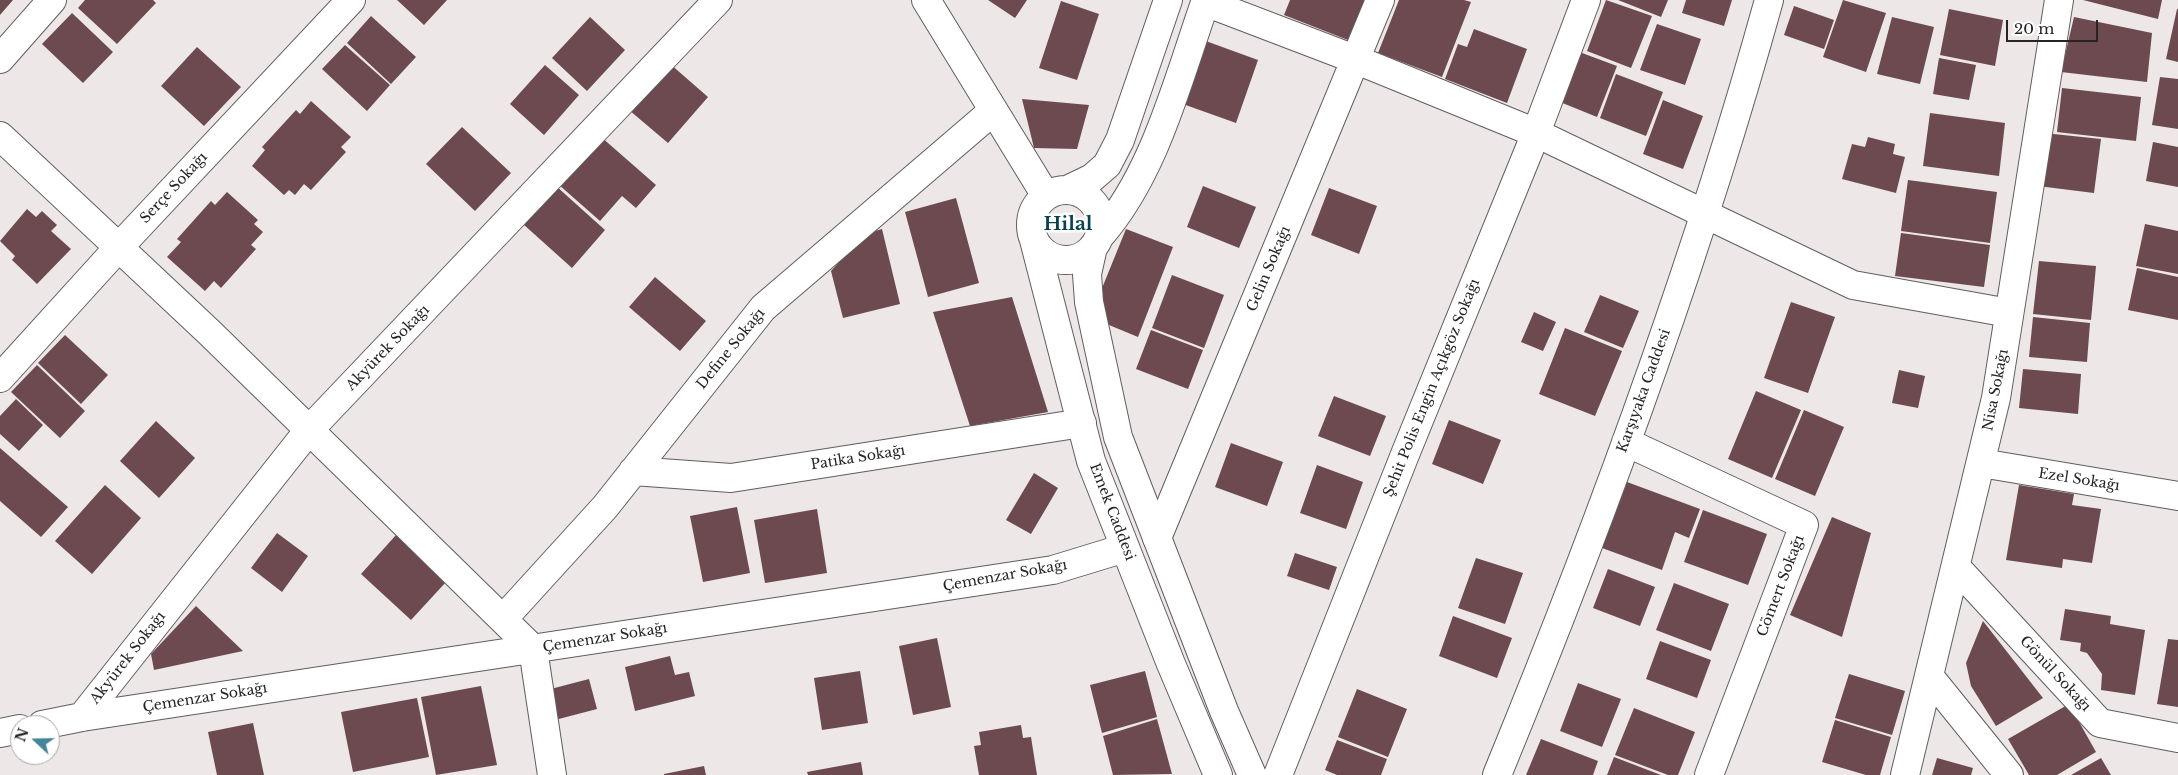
<!DOCTYPE html>
<html>
<head>
<meta charset="utf-8">
<style>
  body { margin:0 }
  #map { position:relative; width:2178px; height:775px; overflow:hidden; background:#ede7e8; font-family:"Libre Baskerville",serif }
  canvas { display:block }
  .north { position:absolute; left:10px; top:715px; width:50px; height:50px; box-sizing:border-box; background:#fff; border:1px solid #a8a7a8; border-radius:50%; rotate:291deg; font-size:14px; font-weight:700; line-height:20px; text-align:center; color:#262425 }
  .north::after { content:''; display:block; margin:auto; width:18px; height:22px; background:#458598; clip-path:polygon(50% 0,100% 100%,50% 72%,0 100%) }
  .scale { position:absolute; left:2006px; top:20px; width:92px; height:22px; box-sizing:border-box; border:2px solid #262425; border-top:0; padding-left:6px; font-size:15px; line-height:18px; white-space:nowrap; color:#262425; -webkit-text-stroke:4px #fff; paint-order:stroke }
</style>
</head>
<body>
<div id="map">
<canvas width="2178" height="775"></canvas>
<div class="north">N</div>
<div class="scale">20 m</div>
</div>
<script>
const g = document.querySelector('canvas').getContext('2d');
g.lineJoin = 'round';
function fill(path, color) { g.fillStyle = color; g.fill(path, 'evenodd'); }
function strokePath(path, color, width, dash) { g.strokeStyle = color; g.lineWidth = width; g.lineCap = dash ? 'butt' : 'round'; g.setLineDash(dash || []); g.stroke(path); }
function write(font, color, halo, rows, align = 'center') {
  g.font = font + ' "Libre Baskerville",serif'; g.lineWidth = 5; g.setLineDash([]); g.textBaseline = 'middle'; g.strokeStyle = halo; g.fillStyle = color; for (const [text, x, y, turn = 0] of rows) {
    g.save(); g.translate(x, y); g.rotate((+turn || 0) * Math.PI / 180); g.textAlign = isNaN(turn) ? turn : align; if (halo) g.strokeText(text, 0, 0); g.fillText(text, 0, 0); g.restore();
  }
}
const building = new Path2D(`
  M0,0H13L0,15Z
  M85,0H153L156,3L117,44L78,8Z
  M397,0H447L424,25Z
  M988,0H1027L1015,18Z
  M1290,0H1369L1353,42L1284,15Z
  M1399,0H1464L1471,2L1442,77L1378,53Z
  M1606,0L1652,16L1631,68L1587,51Z
  M1618,0H1668L1661,17Z
  M1686,0H1732L1724,26L1682,13Z
  M1843,0L1886,13L1866,72L1823,57Z
  M2083,0H2162L2158,19Z
  M1061,1L1099,14L1077,80L1039,68Z
  M1794,6L1834,20L1824,49L1784,35Z
  M1949,9L2003,20L1995,66L1940,55Z
  M2177,9H2178V62L2166,59Z
  M72,13L113,52L83,83L42,44Z
  M371,16L416,57L391,84L347,43Z
  M590,17L625,50L587,91L552,58Z
  M1892,17L1934,27L1920,84L1877,74Z
  M2074,17L2152,33L2147,82L2061,72Z
  M1657,24L1701,39L1685,85L1640,70Z
  M1474,29L1527,49L1507,103L1445,79L1458,44L1467,47Z
  M1203,40L1258,60L1236,123L1180,103Z
  M345,45L390,85L367,111L322,69Z
  M197,47L241,87L204,126L161,86Z
  M1574,50L1617,66L1597,117L1555,100Z
  M1939,58L1976,65L1969,100L1933,94Z
  M669,63L708,97L668,143L629,110Z
  M545,65L579,95L544,135L510,104Z
  M1616,74L1663,92L1646,136L1600,118Z
  M2160,77L2178,79V129L2152,125Z
  M2062,88L2141,97L2136,141L2057,132Z
  M1022,99L1089,105L1077,149L1034,148Z
  M1663,100L1703,116L1683,169L1643,154Z
  M311,101L351,137L341,147L346,152L311,190L304,184L295,195L289,190L284,195L252,166L265,150L262,147L296,110L300,114Z
  M1930,113L2005,123L1999,176L1923,166Z
  M462,127L511,173L475,211L426,164Z
  M2044,133L2101,139L2094,193L2038,186Z
  M600,136L656,185L636,208L622,196L600,221L558,184Z
  M1868,137L1895,144L1893,154L1905,157L1896,193L1842,179L1852,144L1865,147Z
  M2153,142L2178,147V187L2146,181Z
  M1908,180L1997,192L1990,243L1901,231Z
  M556,186L605,230L572,268L523,224Z
  M1203,186L1256,207L1239,248L1187,227Z
  M1329,188L1377,206L1359,254L1311,235Z
  M227,192L258,220L254,224L263,232L251,245L256,249L221,288L214,281L205,291L167,257L181,242L177,239L211,201L215,205Z
  M956,198L979,283L928,297L905,212Z
  M27,209L36,217L42,211L57,225L51,231L71,249L37,284L12,260L15,256L0,241Z
  M2145,224L2178,231V274L2136,266Z
  M882,229L900,304L843,318L831,271L865,234Z
  M1126,229L1173,247L1138,337L1109,325L1096,303Z
  M1901,233L1990,245L1984,287L1895,276Z
  M2039,261L2096,266L2091,320L2033,314Z
  M2137,268L2178,277V320L2128,310Z
  M1172,275L1224,295L1204,348L1152,328Z
  M655,277L706,321L680,351L629,307Z
  M1600,295L1639,311L1623,348L1584,332Z
  M1012,297L1048,412L970,426L933,312Z
  M1791,302L1835,317L1808,393L1764,378Z
  M1534,312L1556,322L1543,351L1521,342Z
  M2033,317L2090,323L2087,362L2029,357Z
  M1565,328L1622,351L1595,416L1539,394Z
  M1151,330L1203,350L1188,389L1136,369Z
  M65,335L108,375L81,404L38,363Z
  M37,365L85,411L60,438L11,392Z
  M2023,369L2081,374L2078,414L2019,408Z
  M1899,370L1925,376L1918,408L1892,403Z
  M1756,391L1801,410L1772,478L1728,459Z
  M1334,396L1386,416L1370,456L1318,436Z
  M16,399L43,425L19,451L0,434V416Z
  M1804,410L1844,427L1815,496L1775,479Z
  M1449,420L1501,440L1483,484L1432,464Z
  M156,421L195,458L159,498L120,461Z
  M1231,443L1283,462L1267,506L1215,487Z
  M0,448L68,507L41,537L0,501Z
  M1317,465L1363,482L1346,529L1300,513Z
  M1034,473L1058,488L1031,534L1006,520Z
  M1627,482L1700,509L1689,538L1675,532L1662,570L1602,548Z
  M105,485L141,518L92,574L55,541Z
  M2019,485L2074,494L2072,505L2101,509L2092,563L2063,559L2062,568L2006,560Z
  M737,507L750,573L703,582L690,516Z
  M817,509L827,573L765,583L754,520Z
  M1703,510L1767,534L1748,585L1684,562Z
  M1832,517L1871,533L1842,637L1790,615Z
  M277,533L308,556L282,592L251,568Z
  M396,535L446,582L411,620L361,574Z
  M1295,553L1337,567L1329,590L1287,576Z
  M1476,558L1523,573L1505,624L1458,608Z
  M1608,569L1655,587L1640,626L1593,608Z
  M1674,583L1729,604L1711,651L1656,630Z
  M196,606L243,651L154,670L151,654Z
  M2065,609L2111,616L2110,624L2145,630L2135,695L2101,690L2102,674L2087,653L2080,651L2081,643L2060,640Z
  M1453,616L1512,638L1497,678L1439,656Z
  M1983,621L2043,698L1996,726L1971,686L1966,663Z
  M937,638L951,707L913,715L899,646Z
  M2168,639L2178,640V707L2157,704Z
  M1660,641L1711,660L1697,698L1646,679Z
  M670,656L675,675L689,672L695,696L635,711L625,667Z
  M860,671L868,723L822,730L814,678Z
  M1145,671L1157,717L1102,733L1090,685Z
  M1849,674L1905,691L1892,735L1835,718Z
  M589,679L597,709L551,721L543,691Z
  M1578,683L1621,699L1602,747L1560,731Z
  M481,686L497,765L436,775L421,697Z
  M1357,689L1407,709L1388,757L1338,737Z
  M417,698L429,757L353,772L341,712Z
  M2069,704L2096,752L2057,775H2029L2008,739Z
  M1634,708L1695,732L1678,775H1668L1615,755Z
  M1157,719L1172,774L1113,775L1103,736Z
  M1835,720L1891,737L1880,775H1866L1822,762Z
  M253,723L264,775H217L208,732Z
  M1021,725L1023,738L1031,737L1037,775H979L974,746L981,745L979,732Z
  M1541,739L1598,761L1593,775H1526Z
  M1337,740L1387,759L1381,775H1337L1325,770Z
  M1614,757L1661,775H1607Z
  M1937,758L1973,768L1971,775H1932Z
  M2101,758L2111,775H2071Z
  M861,762L863,775H808L807,772Z
  M704,766L706,775H664V774Z`);
const street = new Path2D(`
  M1205,2L1357,60L1536,133L1853,285L2009,313
  M0,59L52,0
  M0,136L210,333L533,649L552,775
  M0,378L119,247L351,0
  M1626,442L1804,525L1709,775
  M1981,463L2178,496
  M633,471L731,478L1082,423
  M1157,538L1380,0
  M1956,567L2100,723L2178,738
  M503,619L605,507L763,308L993,111
  M1929,676L2009,775
  M82,717L309,430L718,0
  M42,725L82,717L1053,570L1125,548
  M0,733L20,729
  M1278,775L1406,452L1536,133L1586,0
  M1497,775C1601,522 1696,264 1769,0
  M1905,775L1996,398L2059,0`);
const secondary = new Path2D(`
  M926,0L1046,196
  M1067,190L1092,178L1107,165L1120,140L1168,0
  M1031 225a35 35 0 1 1 70 0a35 35 0 1 1-70 0Z
  M1099,237C1155,174 1178,79 1206,0
  M1034,240L1091,461L1171,664L1218,775
  M1093,247L1087,274L1089,302L1118,437L1224,711L1252,775`);
const streetNames = [
  ["Serçe Sokağı",174,188,-47],
  ["Gelin Sokağı",1269,269,-67],
  ["Akyürek Sokağı",388,348,-46],
  ["Define Sokağı",731,349,-51],
  ["Şehit Polis Engin Açıkgöz Sokağı",1432,388,-68],
  ["Nisa Sokağı",1996,390,-79],
  ["Karşıyaka Caddesi",1644,391,-70],
  ["Patika Sokağı",858,458,-9],
  ["Ezel Sokağı",2079,480,9],
  ["Emek Caddesi",1112,512,69],
  ["Çemenzar Sokağı",1005,576,-10],
  ["Cömert Sokağı",1781,586,-69],
  ["Çemenzar Sokağı",605,638,-9],
  ["Akyürek Sokağı",128,658,-52],
  ["Gönül Sokağı",2055,674,47],
  ["Çemenzar Sokağı",205,698,-9]
];
const districtNames = [
  ["Hilal",1068,225]
];
fill(building, '#6c4a4f');
strokePath(street, '#625d5e', 30);
strokePath(secondary, '#625d5e', 30);
strokePath(street, '#fff', 28);
strokePath(secondary, '#fff', 28);
write('14px', '#262425', '#fff', streetNames);
write('bold 19px', '#084251', '#fff', districtNames);
</script>
</body>
</html>
